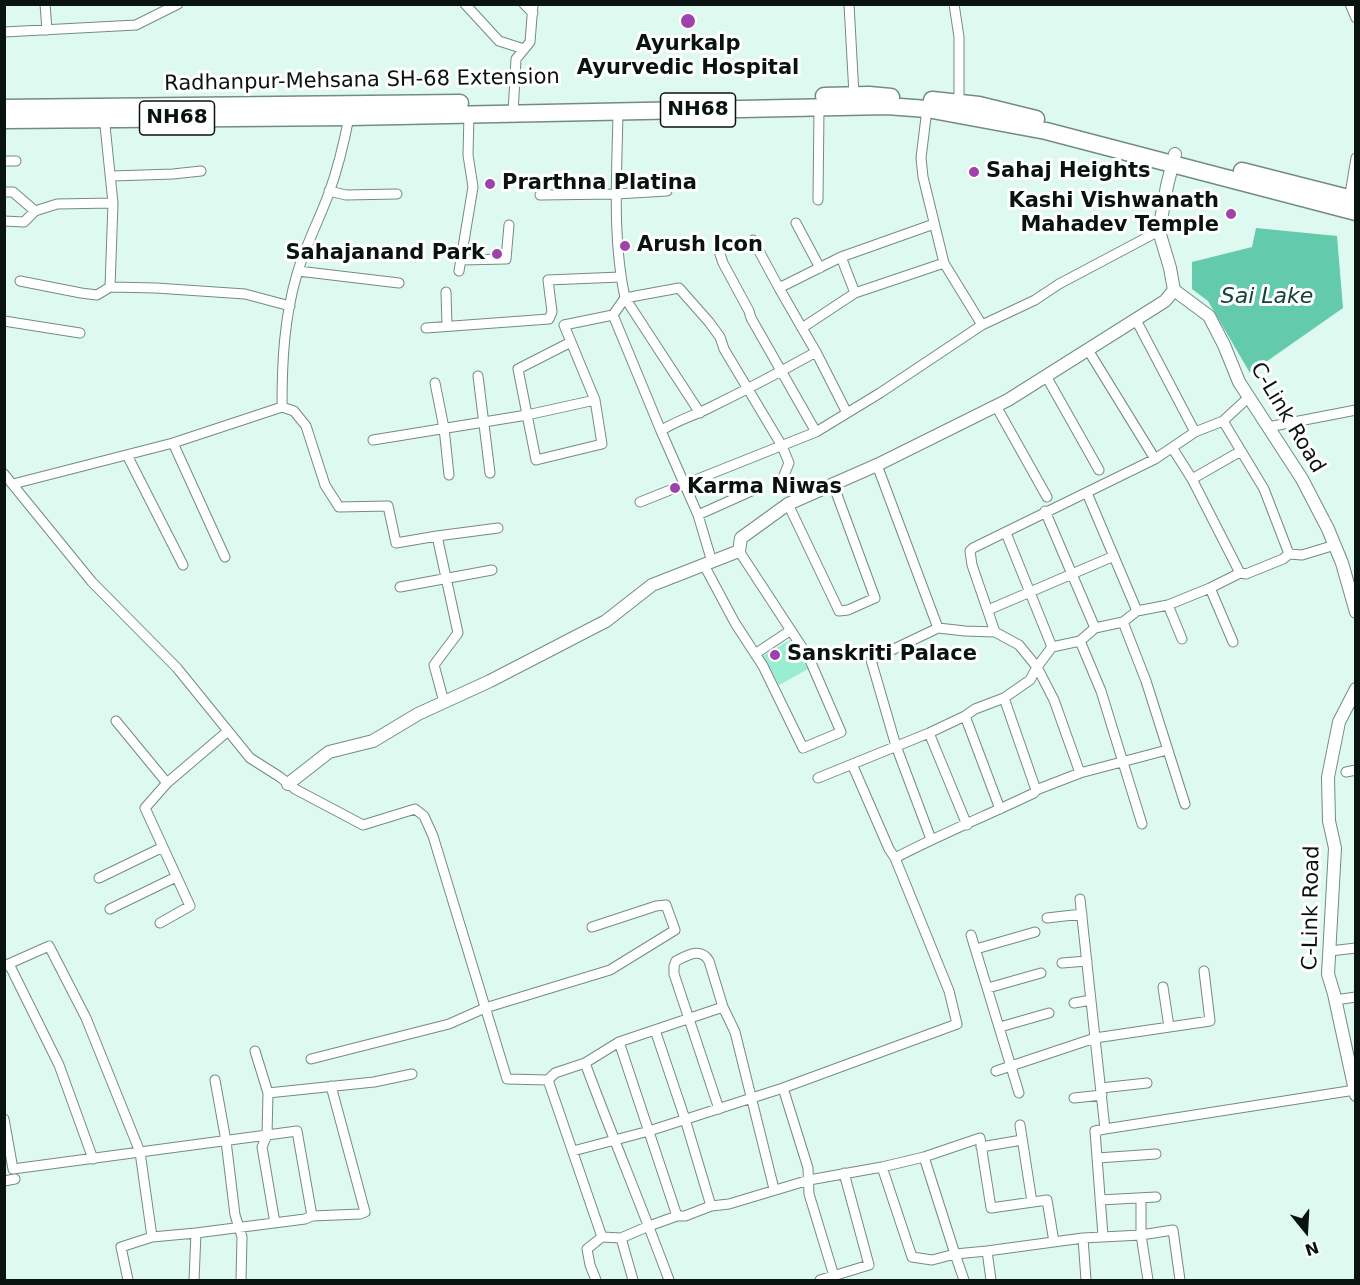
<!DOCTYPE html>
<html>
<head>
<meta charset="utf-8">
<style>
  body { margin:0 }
  #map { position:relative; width:1360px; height:1285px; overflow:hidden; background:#def9ef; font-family:"DejaVu Sans",sans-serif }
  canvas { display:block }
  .frame { position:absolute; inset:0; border:6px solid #091310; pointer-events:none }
  .north { position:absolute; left:1276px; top:1201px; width:60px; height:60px; -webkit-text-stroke:4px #fff; paint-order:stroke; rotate:162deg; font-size:16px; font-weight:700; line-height:24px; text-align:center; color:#091310 }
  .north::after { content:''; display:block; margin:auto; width:21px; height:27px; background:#091310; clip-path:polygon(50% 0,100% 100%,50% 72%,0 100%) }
</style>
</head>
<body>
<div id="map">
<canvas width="1360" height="1285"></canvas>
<div class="frame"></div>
<div class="north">N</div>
</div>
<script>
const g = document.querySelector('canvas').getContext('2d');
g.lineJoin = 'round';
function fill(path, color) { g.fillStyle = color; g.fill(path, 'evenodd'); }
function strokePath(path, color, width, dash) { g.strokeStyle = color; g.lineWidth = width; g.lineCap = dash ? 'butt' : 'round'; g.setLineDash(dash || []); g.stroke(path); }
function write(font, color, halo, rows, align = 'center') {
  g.font = font + ' "DejaVu Sans",sans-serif'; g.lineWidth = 6; g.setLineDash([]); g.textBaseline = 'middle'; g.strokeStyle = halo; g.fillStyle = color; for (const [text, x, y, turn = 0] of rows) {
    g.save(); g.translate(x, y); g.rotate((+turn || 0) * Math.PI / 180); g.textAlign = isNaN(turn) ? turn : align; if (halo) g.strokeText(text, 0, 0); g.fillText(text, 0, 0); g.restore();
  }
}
const green = new Path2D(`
  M790,640L808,669L779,685L763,656Z`);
const water = new Path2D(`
  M1256,228L1337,236L1343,308L1250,373L1208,301L1192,289V262L1252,247Z`);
const street = new Path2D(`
  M45,4L47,30
  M465,4L499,41L524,49
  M524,4L533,13
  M849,4L854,95
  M954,4L959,37V103
  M1350,4L1356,18
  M4,32L136,25L178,4
  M618,112C617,174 612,238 625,298L679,288L709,322L720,337L724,349L782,446L789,463L782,480
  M513,113L516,59L530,42L533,4
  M104,116L113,203L110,287
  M349,117C344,143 338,168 329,193C319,220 305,247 297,274C284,318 282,362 282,407L294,411L306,426L325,485L339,507L388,506L396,543L437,536L458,633L434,665L444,702
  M4,161H16
  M112,176L173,174L201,171
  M329,191L346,195L397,194
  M4,192H13L35,211
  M540,195L616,194L667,191
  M818,200L819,108
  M1349,200L1356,158
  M4,221L24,222L35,211L57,204L113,203
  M796,223L820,268
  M753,240L779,288
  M718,248L723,263L749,311L751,318L816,432
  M841,257L855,293L944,263L923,177L921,158L927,109
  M461,260L506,259L509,225
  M944,263L982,325
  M298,271L399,283
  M459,271L473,187L468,155L469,114
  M20,281L81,293L97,295L110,287L156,288L245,294L290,306
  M446,292L447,326
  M855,293L802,328L779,288L841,257L934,224
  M1136,320L1195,432
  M4,321L80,333
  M426,328L549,319L552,312L548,280L620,277
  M802,328L816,352
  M571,342L518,369L536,460L602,444L595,400L564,325L613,315
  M1088,350L1155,459
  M478,376L490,473
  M1046,376L1099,470
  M435,383L444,428L449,475
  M996,406L1047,497
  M1223,421L1264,489L1289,554
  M1268,427L1356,410
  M661,431L613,315L625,298L700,413
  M373,440L527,415L595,400
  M173,443L225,557
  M1173,449L1192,479L1240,573
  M127,455L183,565
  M877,465L938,628
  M4,474L92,582L177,668L250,758L280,777L295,789L363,825L415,809L424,816L433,836L507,1079L548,1080L555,1073L585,1063L619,1042L723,1007
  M1192,479L1241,451
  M13,484L173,443L282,407
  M1087,493L1137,611
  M640,502L816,432L880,393L982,325L1035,300L1059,284L1159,231
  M788,504L839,611L848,610L875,598L833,484
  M1045,511L1095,628
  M698,515L756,489
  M1006,533L1052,647
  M437,536L498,528
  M712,562L698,515L661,431C671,423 695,415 707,409C744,391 780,372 816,352L847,413
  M704,565L735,623L763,666L803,748L841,732L809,658L739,551
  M400,587L492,570
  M1210,588L1233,642
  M1168,605L1182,639
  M988,610L1114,556
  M1123,622L1146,681L1185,804
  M995,632L972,565L970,551L973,548L1155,459L1195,432L1223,421L1249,397
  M1080,641L1101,691L1142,824
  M755,654L791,630
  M1004,698L1036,790
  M965,716L1000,809
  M116,721L167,783
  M929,733L967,825
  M1346,772L1356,770
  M818,778L929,733L965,716L975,709L1004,698L1030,680L1037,667L1052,647L1080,641L1095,628L1123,622L1137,611L1168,605L1210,588L1240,573L1246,574L1283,559L1289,554L1302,555L1335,545
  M931,839L896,746L871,660L938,628L965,631L995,632L1019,645L1037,667L1054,700L1080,773
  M895,858C941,834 988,815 1034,793L1036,790L1080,773L1167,750
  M99,878L163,847
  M1080,899L1095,1038L1210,1021L1204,971
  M110,909L176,877
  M1047,918L1082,914
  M160,923L190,906L145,808L167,783L228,731
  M971,935L1019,1093
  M976,949L1035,932
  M1330,951L1356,948
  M1062,963L1087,961
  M9,964L59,1065L93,1159
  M4,966L49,946L86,1018L140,1152L152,1237
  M1163,987L1169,1027
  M988,988L1041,973
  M1335,1000L1356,997
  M1074,1003L1091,1000
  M1000,1027L1049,1013
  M655,1030L685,1119L711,1206
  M619,1042L677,1216
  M255,1051L268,1093L267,1135L262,1147L275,1223
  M311,1059L449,1024L485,1008L610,970L675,930L666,905L656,906L592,927
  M585,1063C612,1136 642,1207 669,1280
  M996,1071L1095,1038L1105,1129L1095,1131L1103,1236
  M215,1080L226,1141L235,1215L242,1237L241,1280
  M548,1080L602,1237
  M783,1088L808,1168L809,1194L834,1276
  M1101,1088L1147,1083
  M268,1093L374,1082L412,1074
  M1074,1098L1102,1095
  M719,1109L674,974V966L676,961C688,955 701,947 709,961L723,1007L735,1032L774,1189
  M4,1119L13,1169L297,1131L312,1216
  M1020,1125L1032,1202
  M1105,1129L1355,1090
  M981,1147L1022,1140
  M573,1151L649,1131L783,1088L957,1024L949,991L895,858L889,849L852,764
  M1097,1158L1156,1154
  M882,1167L912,1257L932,1260L955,1254L924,1157
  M4,1181L15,1179
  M1100,1200L1156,1197
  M621,1238L633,1280
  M987,1251L1083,1238
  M128,1280L121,1247L152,1237L196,1233
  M194,1280L196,1233L305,1219L312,1216L360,1214L365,1212L331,1086
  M596,1280L590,1265L587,1249L602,1237L621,1238L649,1226L677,1216H685L711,1206L729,1204L809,1180L882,1167L924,1157L980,1138L991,1208L1047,1200L1054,1242
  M820,1280L869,1265L844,1173
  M964,1280L955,1254L987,1251L991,1280
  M1086,1280L1083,1238L1141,1235V1198
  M1148,1280L1141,1235L1173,1230L1180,1280`);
const secondary = new Path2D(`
  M1175,154L1167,186L1159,231L1170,268L1174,290L1209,316L1224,345L1239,382L1302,479L1328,529L1342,563L1356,612
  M1356,689L1339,722L1328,777L1329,821L1335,848L1328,974L1334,994L1356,1095
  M288,784L329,752L373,741L418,714L490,681L606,621L652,585L739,551L741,538L788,504L877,465L1008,400L1165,301L1174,290`);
const highway = new Path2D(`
  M824,96L869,95L891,97
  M932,100L979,105L1036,119
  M4,108L460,103
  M4,120L349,117L887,106L927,109L1046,131L1356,212
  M1242,171L1356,200`);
const markers = [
  [688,21,8,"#9e42ad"],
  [974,172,6,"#9e42ad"],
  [490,184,6,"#9e42ad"],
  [1231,214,6,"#9e42ad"],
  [625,246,6,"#9e42ad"],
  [497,254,6,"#9e42ad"],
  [675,488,6,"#9e42ad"],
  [775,655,6,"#9e42ad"]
];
const shields = [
  [698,110,75],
  [177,118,75]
];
const shieldNames = [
  ["NH68",698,110],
  ["NH68",177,118]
];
const poiNames = [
  ["Ayurkalp",688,45,"center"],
  ["Ayurvedic Hospital",688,69,"center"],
  ["Sahaj Heights",986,172],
  ["Prarthna Platina",502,184],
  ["Kashi Vishwanath",1219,202,"right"],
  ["Mahadev Temple",1219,226,"right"],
  ["Arush Icon",637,246],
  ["Sahajanand Park",485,254,"right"],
  ["Karma Niwas",687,488],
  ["Sanskriti Palace",787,655]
];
const streetNames = [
  ["Radhanpur-Mehsana SH-68 Extension",362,81,-1],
  ["C-Link Road",1287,418,59],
  ["C-Link Road",1312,908,-89]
];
const waterNames = [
  ["Sai Lake",1267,297]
];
fill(green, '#98edd2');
fill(water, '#63cbac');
strokePath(street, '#738c83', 11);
strokePath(secondary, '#738c83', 14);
strokePath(highway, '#738c83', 19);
strokePath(street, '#fff', 9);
strokePath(secondary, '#fff', 12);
strokePath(highway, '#fff', 16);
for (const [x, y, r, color] of markers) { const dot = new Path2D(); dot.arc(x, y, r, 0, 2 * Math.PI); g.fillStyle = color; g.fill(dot); strokePath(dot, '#fff', 2); }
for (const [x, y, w] of shields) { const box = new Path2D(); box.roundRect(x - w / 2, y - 17, w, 34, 4.5); g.fillStyle = '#fff'; g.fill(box); strokePath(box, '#091310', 1.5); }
write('bold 20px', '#091310', null, shieldNames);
write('bold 21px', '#091310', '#fff', poiNames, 'left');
write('21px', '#091310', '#fff', streetNames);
write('italic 22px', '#134135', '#fff', waterNames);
</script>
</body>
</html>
